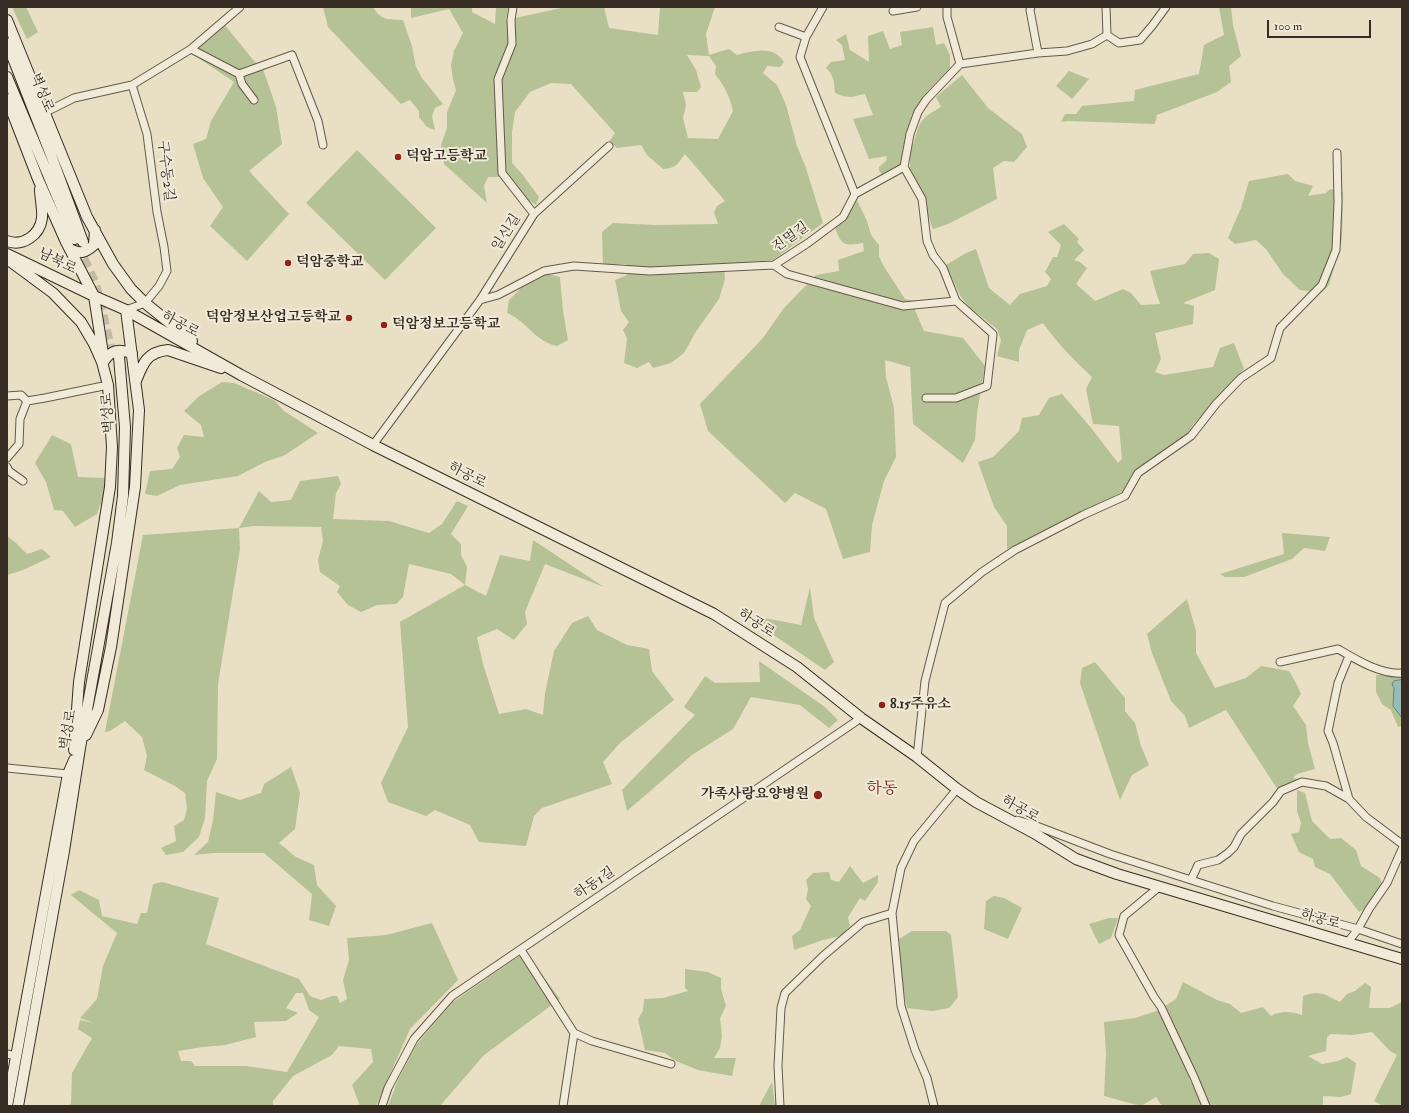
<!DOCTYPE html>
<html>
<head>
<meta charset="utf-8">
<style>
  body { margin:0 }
  #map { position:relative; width:1409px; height:1113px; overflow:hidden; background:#e9dfc4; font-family:"IM FELL Double Pica",serif }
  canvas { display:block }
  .frame { position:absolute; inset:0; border:8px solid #362c23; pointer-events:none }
  .scale { position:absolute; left:1267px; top:20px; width:104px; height:18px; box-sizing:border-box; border:2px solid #362c23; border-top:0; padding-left:5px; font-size:12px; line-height:14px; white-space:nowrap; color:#362c23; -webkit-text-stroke:3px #f1ead9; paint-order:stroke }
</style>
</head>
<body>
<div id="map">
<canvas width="1409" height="1113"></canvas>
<div class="frame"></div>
<div class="scale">100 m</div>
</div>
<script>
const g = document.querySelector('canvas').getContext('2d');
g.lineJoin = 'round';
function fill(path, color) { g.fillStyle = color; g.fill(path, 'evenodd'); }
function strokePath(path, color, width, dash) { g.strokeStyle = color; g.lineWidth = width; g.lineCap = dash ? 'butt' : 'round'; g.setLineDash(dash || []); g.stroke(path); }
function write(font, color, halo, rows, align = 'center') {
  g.font = font + ' "IM FELL Double Pica","Noto Serif KR",serif'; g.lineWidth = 4; g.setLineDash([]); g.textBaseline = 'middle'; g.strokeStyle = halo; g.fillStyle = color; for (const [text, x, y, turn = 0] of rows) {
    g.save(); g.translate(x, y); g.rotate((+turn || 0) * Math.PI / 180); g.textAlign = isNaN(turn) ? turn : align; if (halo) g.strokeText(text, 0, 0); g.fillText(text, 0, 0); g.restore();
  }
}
const green = new Path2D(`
  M12,7H26L38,32L27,39Z
  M323,7H373C381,21 388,19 403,20L412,46L416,67L422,78L443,104L435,108L432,116L435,130L427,127L419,117V111L410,100L401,104L328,27Z
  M411,7H472V12L495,24L496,7H508L506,20L566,7H604L609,28L658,35L660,7H715L706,34L709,55L729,49L737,55C753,51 774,45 784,62L780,67L767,66L763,73L777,85L786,105L797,146L806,168L823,223L773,260L724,264L725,279L719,299L695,333L684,353L671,363L653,368L649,362L637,368L624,363L627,338L623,330L629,322L621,311L615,280L627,275L626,264L603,265L602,232L613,223L655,225L718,224L714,212L717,206L725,201L685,154C677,164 677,168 663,169L647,155L641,145L617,148L609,142L615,133L571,84L551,83L530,92L515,112L512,132V163L522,174L539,197L536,205L528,200L510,177H488L484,186L487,203L444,164L441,145L447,128V112L456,90L453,80L451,65L454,51L463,33L449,9L411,18ZM687,55L709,56L716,66L715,74C724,85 730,97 733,111L718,139L688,138L683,118L686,105L683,92H697L701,87L696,70Z
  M1219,7H1231L1233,25L1241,56L1229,66L1231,82L1217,92L1157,115L1155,124L1068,121L1061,122L1065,114H1076L1082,106L1134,101L1135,90L1199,74L1204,45L1224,35Z
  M224,24L254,61L263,69L276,107L282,144L249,171L289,214L247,261L210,226L223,207L203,178L193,144L206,139L211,121L234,82L191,53Z
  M933,27L936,45L944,43L950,55V68L927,92L915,112L906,144L913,145C920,122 919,119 941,107L936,97L962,75L988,108L1022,134L1027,147L1014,162L1004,161L993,168L997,199L948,224L933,229L928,216L926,207L910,173V161L882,174L879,171V167L886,161L887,156L869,159L853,119L873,115L865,94C851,97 849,99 835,93C834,83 834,75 826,68L831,62L845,60L842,45L836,40L846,34L850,50L869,62L868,36L883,31L890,49L902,45L900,32Z
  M1069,71L1089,79L1072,99L1056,86Z
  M357,150L436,228L385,280L306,203Z
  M1288,174L1295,181L1313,186L1308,196L1326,193L1330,189L1343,192L1342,239L1329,285L1321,293L1300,290L1283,274L1266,249L1256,240L1235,244L1228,238L1241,208L1249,181Z
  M857,200L867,221L871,235L879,245V256L883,265L905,299L914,301V308L924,331L963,338L985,366L977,413L975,440L963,463L913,424L910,367L885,360L886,377L894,408L896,457L884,481L872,525L870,552L843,559L826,509L795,493L785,503L708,431L700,404L763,338L784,308L816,275L839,271L838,260L864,251L863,243C845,246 841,246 835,227L844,222Z
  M1064,224L1079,239L1077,242L1084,250L1074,260L1080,262L1087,268L1076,284L1095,301L1123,289L1131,293L1141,305L1160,304L1156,292L1150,271L1185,264L1193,254L1209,253L1219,259L1215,290L1183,303L1194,306L1193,324L1155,333L1161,359L1155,372L1164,375L1213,367L1220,348L1234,343L1244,369L1193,425L1186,436L1141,466L1122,492L1007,549V526L994,507L978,462L993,457L1019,431L1022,418L1039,415L1049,398L1062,394L1092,429L1118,463L1122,459L1119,426L1093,424L1086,389L1092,377C1074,360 1057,343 1043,323L1027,330L1019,350V362L997,356L1001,340L997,329L969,307L961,297L946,265L966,253L976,249L989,288L1010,305L1020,294L1047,286L1051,279L1045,272L1053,257H1057L1061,245L1048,232Z
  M548,274L560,277L563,311L568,340L557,346C534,341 528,322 507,313L509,300L521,288Z
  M222,382L234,383L274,400L284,411L318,433L285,455L265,462L238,476L180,485L157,496L145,494L150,471L172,469L180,457L177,448L184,435L204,437L201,425L184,411L198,397Z
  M52,435L71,444L78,477L105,478L103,497L97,514L75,527L63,511L54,510L46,482L35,463Z
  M338,476L341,484L336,493L333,519L389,521L429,533L442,524L457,501L468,506L451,534L461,544V555L467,567L465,585L486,596L500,555L530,561L533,540L604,587L545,564L525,612L527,624L514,640L497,629L477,637L483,664L499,714L526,709L543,715L545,693L554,651L572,623L588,616L597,630L627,645L649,649L652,671L674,700L620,743L603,762L612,784L542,808L534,816L526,846L479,842L470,825L435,810L426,816L388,802L381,783L408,727L400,622L465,585L451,574L409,564L403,597L396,604L377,605L361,612L348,605L337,592L340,586L320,572L318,560L323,541L321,527L253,526L239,528L240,549L218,684L217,759L207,781L205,818L199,837L183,852L166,855L161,848L176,841L174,826L184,820L187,809L185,793L175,786L144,770L147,756L142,737L125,721L110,731L105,732L143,535L239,528L259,491L271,502L291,500L300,481Z
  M1282,533L1330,537L1325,551L1304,548L1292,559L1244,577H1225L1220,574L1284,554Z
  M7,536L16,543L27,554L42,549L51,557L23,570L7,575Z
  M810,587L814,618L834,662L825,670L772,634L752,625L759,617L801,625Z
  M1187,599L1196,631V653L1215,688L1246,678L1261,666L1289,671L1296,683L1301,694L1293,706L1306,725L1308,743L1315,769L1297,774L1293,778L1299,779L1278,790L1226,710L1189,728L1185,716L1171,701L1152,653L1147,634Z
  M759,661L825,707L838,720L829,728L800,705L751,697L733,729L692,755L627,811L622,790L695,715L684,707L705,676L715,683L760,682Z
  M1095,662L1125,698V711L1135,723L1141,746L1149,765L1132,775L1120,800L1080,683L1082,668Z
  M1402,674V726L1398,727L1391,710L1382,704L1376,692V675Z
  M291,767L300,793L295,829L279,843L296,857L314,865L317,885L336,906L329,926L309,920L312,894L264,853H213L194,855L208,842L213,820L216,792L240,800L261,793L264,784Z
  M1297,790L1305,793L1312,821L1330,839L1341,838L1356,850L1361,866L1380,878L1382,885L1365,909L1359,912L1330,874L1315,867L1313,859L1299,852L1291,834L1299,832L1301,823L1297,811Z
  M850,866L863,883L878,875V882L865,901L860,898L848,917L850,926L841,936L823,940L794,950L792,936L800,930L811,906L806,899L808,889L806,880L813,873L829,872L831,880L839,882Z
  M162,882L219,898L206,944L299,979L310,996L321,1000L332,996H337L340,1003L347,999L343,980L349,960L347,938L386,935L432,923L458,980L410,1029L376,1106H360L352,1085L373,1062L371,1049L339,1046L332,1055L293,1076L273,1101V1106H66L71,1104L72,1073L92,1038L78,1029L80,1020L94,1023L80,1018L97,999L103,966L117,933L71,895L79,890L99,900L102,916L137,924L141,913H147L153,884ZM296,993H303L309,1010L319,1017L287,1072L246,1066H195L191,1061H181L178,1051L203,1047L225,1045L256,1037L254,1022L286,1021L298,1013L286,1008Z
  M994,896L1004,898L1022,908L1008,939L984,929L986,901Z
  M1109,918H1118L1111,938L1099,944L1089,924Z
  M912,931H946L951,935L958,997L949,1008L933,1011L907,1008L902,982L899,939Z
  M525,952L560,999L484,1055L440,1106H388L398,1080L416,1045L453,1002Z
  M685,969L708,972L721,978V989L726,1006L720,1018L722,1036L720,1048L714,1058H736L732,1076L698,1070L676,1061L665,1053L645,1050L638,1019L643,1011L644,999L663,998L688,991L685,988Z
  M1183,982L1217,1000L1230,1004L1241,1013L1263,1007L1271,1016C1282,1010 1291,1012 1302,1015L1303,996C1319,989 1326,995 1340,1002L1347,994L1355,991L1365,983L1371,987L1369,1008H1390L1402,1002V1106H1383L1374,1101L1397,1055L1390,1051L1372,1032L1353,1035L1331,1034L1327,1037L1326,1051L1308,1056L1322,1064L1338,1061L1347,1057L1356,1063L1351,1094L1341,1097L1323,1096V1106H1162L1156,1097L1141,1106L1104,1096L1106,1054L1104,1022L1135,1018L1160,1010L1188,1072L1190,1082L1202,1086L1165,1006L1176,999Z
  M772,1082L775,1106H759Z`);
const water = new Path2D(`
  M1402,680V718L1393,706L1394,688L1392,684L1394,681Z`);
const secondaryTunnel = new Path2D(`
  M77,245L95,284L113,360`);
const minor = new Path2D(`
  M947,7V17L960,64
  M1031,7L1030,10L1038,53
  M1106,7L1107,35L1119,43L1140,40L1152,26L1166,7
  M893,11L917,7
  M779,27L806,37
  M191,49L239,74L292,55L318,121L323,145
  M239,74L242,84L254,100
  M44,113L74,98L132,85L191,49L240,7
  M904,167L922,199L927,241L933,255L943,268L956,301
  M855,194L904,167L910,134L918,112L926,100L960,64L1038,53L1067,51L1092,44L1107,35
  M534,214L609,146
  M774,265L787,274L903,306L956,301L993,334L987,386L956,398H926
  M480,300L498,295L544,271L574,266L650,271L774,265L808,243L843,217L855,194L800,57L806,37L823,7
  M126,310L145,303L159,286L167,271L164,247L157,212L147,134L132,85
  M7,396L21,395L27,401L45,398L108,385
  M373,445L480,300L534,214L502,173L498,79L512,44L511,20L513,7
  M7,458L19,444L20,419L27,401
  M7,467L9,471L23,481
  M1349,656L1338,683L1328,731L1333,743L1349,799L1366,817L1402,844
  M1280,662L1338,649C1355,659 1381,675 1402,673
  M917,757L925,681L945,603L982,572L1015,550L1083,515L1125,496L1138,473L1191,436L1216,404L1241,378L1271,358L1280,328L1322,285L1336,250L1338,202L1337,153
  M7,768L68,774
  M1017,820L1034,825L1110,854L1191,880L1198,865L1218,860L1228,853L1234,847L1241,834L1273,802L1281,791L1302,782L1326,786L1349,799
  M1191,880L1273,906L1358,929L1402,944
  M1159,887L1124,916L1119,935L1154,997L1161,1007L1194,1077L1206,1106
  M1348,942L1358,929L1369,909L1387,883L1402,849
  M521,950L574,1033L563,1106
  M574,1033L592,1041L671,1064
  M7,1054L16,1056
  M382,1106L388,1088L414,1039L452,996L861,718
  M780,1106L778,1066L781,1008L785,993L823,956L863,922L892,913
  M934,1106L927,1078L915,1050L901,1006L892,913L901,868L914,841L957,789`);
const secondary = new Path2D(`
  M7,20L87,217L113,264L131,289L145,303L192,341
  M7,43L51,155L83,242
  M7,77L75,239
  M7,99L38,179L66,242L94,296L104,360
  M7,241C23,247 40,235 42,218C43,209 40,198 40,189
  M70,249C80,255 86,252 94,245L95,230
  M7,254L94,296L126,310L241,375L373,445L714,614L797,667L861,718L917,757L957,789L976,802L1034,833L1076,859L1117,874L1402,959
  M7,259L53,293L81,322L94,344L102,362L108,385L112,447L110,487L79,682L74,750
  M104,361C112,349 119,349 132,353
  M136,381C143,363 147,352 168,350L221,368
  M86,735L98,710L111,647L135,487L139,410L126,310
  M7,1106L68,774L74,760
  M18,1106L64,851L80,748L117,543L123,496L125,427L119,357`);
const markers = [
  [398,157,4,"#8f2418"],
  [288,263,4,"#8f2418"],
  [349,318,4,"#8f2418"],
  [384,325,4,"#8f2418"],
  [882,705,4,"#8f2418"],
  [818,795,5,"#8f2418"]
];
const streetNames = [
  ["벽성로",41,93,68],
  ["구수동2길",165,171,83],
  ["일신길",507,233,-58],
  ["진멀길",791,238,-35],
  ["남북로",57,262,26],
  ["하공로",180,325,28],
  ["벽성로",109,413,-94],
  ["하공로",467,476,26],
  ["하공로",756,624,33],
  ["벽성로",69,730,-80],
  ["하공로",1020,810,29],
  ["하동1길",595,884,-34],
  ["하공로",1320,920,16]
];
const poiNames = [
  ["덕암고등학교",406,157],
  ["덕암중학교",296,263],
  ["덕암정보산업고등학교",341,318,"right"],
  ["덕암정보고등학교",392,325],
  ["8.15주유소",890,705],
  ["가족사랑요양병원",809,795,"right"]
];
const quarterNames = [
  ["하동",882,790]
];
fill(green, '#b5c295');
fill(water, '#97bcb7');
strokePath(water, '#70827c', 1);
strokePath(secondaryTunnel, '#c5bba4', 10, [10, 5]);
strokePath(minor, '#63594b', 9);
strokePath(secondary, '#362c23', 12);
strokePath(minor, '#f1ead9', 7);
strokePath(secondary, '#f1ead9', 10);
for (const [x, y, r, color] of markers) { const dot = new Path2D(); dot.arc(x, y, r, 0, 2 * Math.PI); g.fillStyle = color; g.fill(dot); strokePath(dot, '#f1ead9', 1.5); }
write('14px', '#362c23', '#f1ead9', streetNames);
write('bold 14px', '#362c23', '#f1ead9', poiNames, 'left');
write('16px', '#7a1f14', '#f1ead9', quarterNames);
</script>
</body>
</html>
